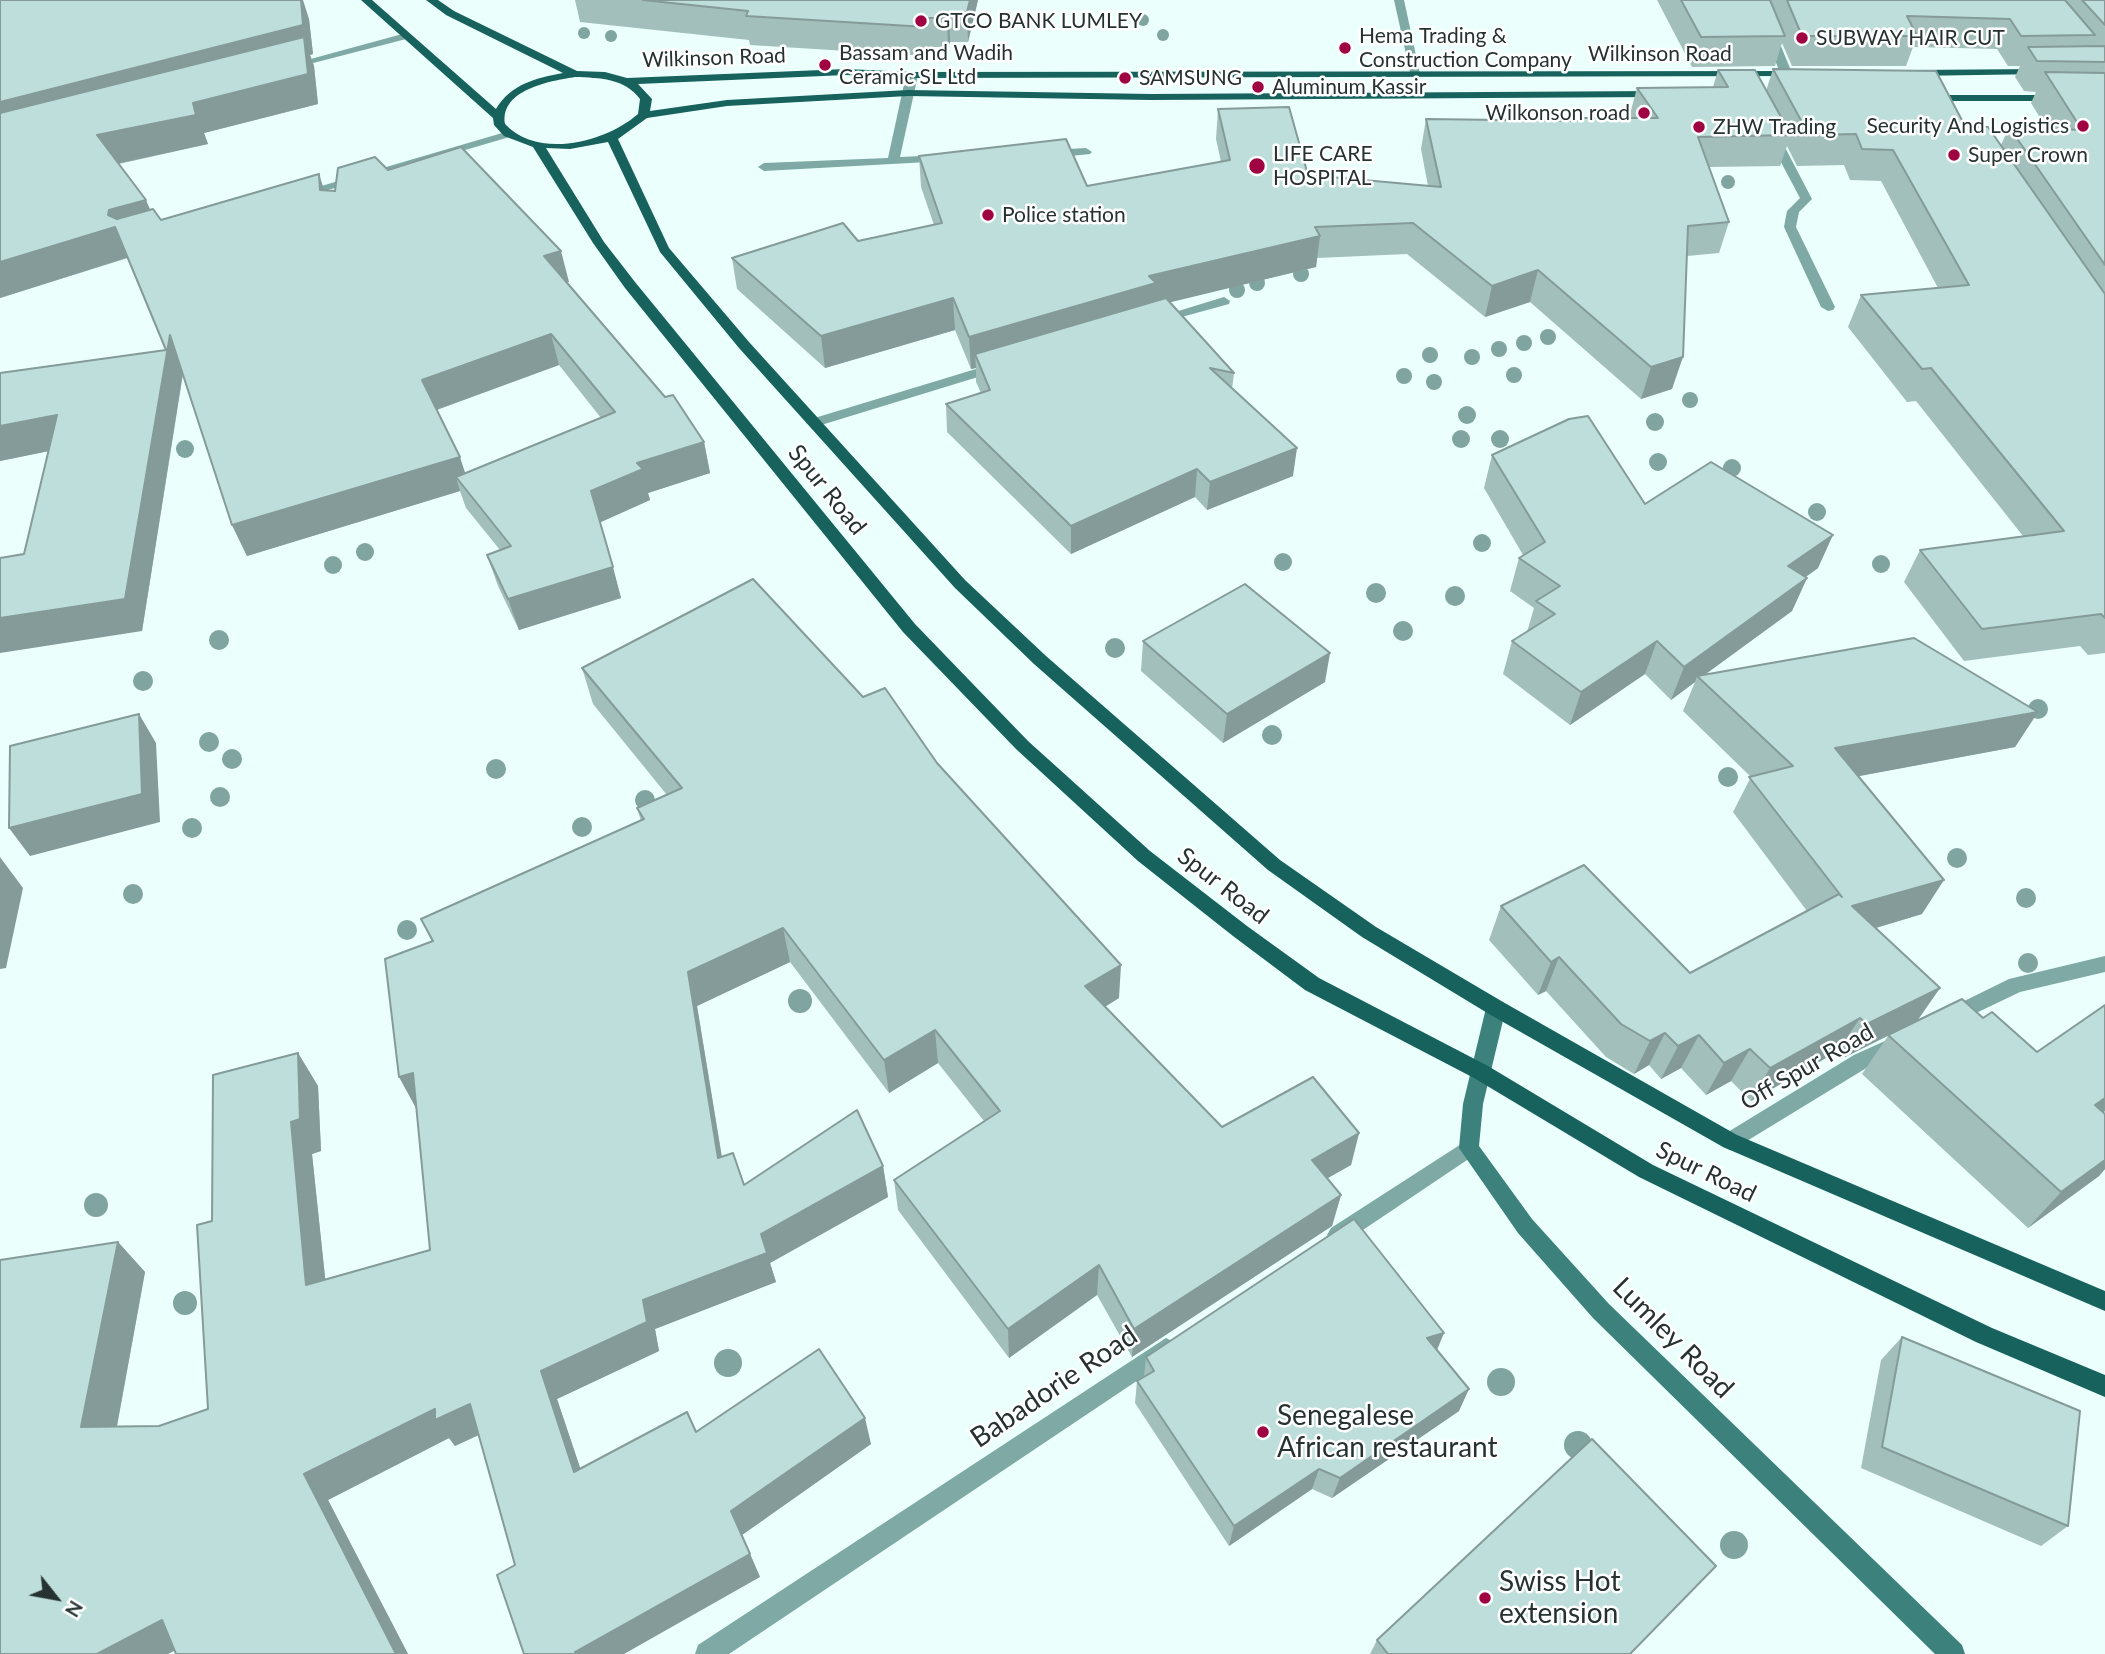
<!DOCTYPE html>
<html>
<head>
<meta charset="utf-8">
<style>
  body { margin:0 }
  #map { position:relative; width:2105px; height:1654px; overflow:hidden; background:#ebfffc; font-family:Lato,sans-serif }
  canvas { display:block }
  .north { position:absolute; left:21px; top:1563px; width:70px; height:70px; -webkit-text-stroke:5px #fff; paint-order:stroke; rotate:121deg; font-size:19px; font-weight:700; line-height:28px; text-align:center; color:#253231 }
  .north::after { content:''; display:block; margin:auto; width:24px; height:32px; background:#253231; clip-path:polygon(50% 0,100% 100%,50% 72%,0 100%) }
</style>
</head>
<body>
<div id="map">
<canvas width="2105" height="1654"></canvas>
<div class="north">N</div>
</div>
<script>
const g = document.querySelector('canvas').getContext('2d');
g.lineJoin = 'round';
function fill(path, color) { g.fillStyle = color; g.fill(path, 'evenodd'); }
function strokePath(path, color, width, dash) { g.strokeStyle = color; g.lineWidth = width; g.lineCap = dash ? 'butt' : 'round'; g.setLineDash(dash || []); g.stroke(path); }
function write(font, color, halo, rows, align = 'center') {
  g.font = font + ' Lato,sans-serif'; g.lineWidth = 5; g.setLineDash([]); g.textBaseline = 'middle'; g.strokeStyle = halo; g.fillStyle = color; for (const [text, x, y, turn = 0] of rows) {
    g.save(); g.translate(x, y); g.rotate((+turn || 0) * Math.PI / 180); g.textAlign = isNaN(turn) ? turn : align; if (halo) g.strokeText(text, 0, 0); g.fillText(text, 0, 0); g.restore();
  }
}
const lane = new Path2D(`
  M406,33L410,34V38L290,69L285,66Z
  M912,72L918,75L900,157L942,155L946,157V161L764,171L758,167L764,163L888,158L906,75Z
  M509,131L513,132V136L304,197L294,194Z
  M1086,148L1092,152L1090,154L1051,158L1045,154L1051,150Z`);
const street = new Path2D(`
  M1394,0H1404L1420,74L1410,72Z
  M1752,0H1762L1792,73L1790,75L1780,73Z
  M1772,131L1778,134L1812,199L1799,212L1796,227L1835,307L1833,310L1828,311L1821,307L1784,227L1787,211L1800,198L1766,134Z
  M1224,297L1230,301L1229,304L1156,324L1149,320Z
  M999,362L1006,366L1004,369L818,426L813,427L806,423L808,420Z
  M2105,956V972L2020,992L1949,1026L1942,1024L1939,1018L1942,1012L2009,979Z
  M1896,1036L1903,1038L1906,1044L1903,1050L1868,1067L1737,1147L1730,1150L1723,1147L1720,1141L1723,1135L1854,1055Z
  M1469,1139L1476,1142L1479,1148L1476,1154L1345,1242L1338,1245L1331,1242L1327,1235L1331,1228Z
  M1166,1338L1174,1342L1177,1349L1174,1356L729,1654H695L698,1645Z`);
const secondary = new Path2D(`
  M1496,1000L1503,1002L1506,1008L1483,1104L1479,1146L1532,1219L1609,1304L1962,1645L1965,1654H1935L1593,1318L1518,1233L1459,1148L1463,1104L1486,1008L1489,1002Z`);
const primary = new Path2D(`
  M361,0H372L496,109C511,84 536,78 563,73L446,15L426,0H438L454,11L577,71L605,72L627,78L846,69L912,72L1798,71L1800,73L1794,76L912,78L846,75L638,84L652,99L650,111L727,100L908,90L1151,94L1657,91L1663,94L1657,97L1151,100L908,96L727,106L647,118L618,139L669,248L749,342L965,580L1046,656L1280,860L1376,927L1503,1002L1737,1135L2105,1291V1311L1723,1147L1489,1014L1362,937L1268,870L1034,664L955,588L739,348L660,252L608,142L570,149L546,148L604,242L635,282L915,624L1028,741L1150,851L1247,926L1319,978L1488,1066L1653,1165L1992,1328L2105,1375V1397L1976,1342L1639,1177L1474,1078L1305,990L1233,936L1138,861L1016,749L903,632L625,288L593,243L533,147L504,136L494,125L493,118ZM575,77C600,78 624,78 640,99L638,114C606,142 539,160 505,124C500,89 551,81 575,77Z
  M2039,69L2045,72L2043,74L1913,76L1907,73L1913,70Z
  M2105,95V101H1927L1921,98L1927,95Z`);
const trees = [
  [1143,20,6],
  [584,33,6],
  [1163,35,6],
  [611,36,6],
  [1728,182,7],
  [1301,274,8],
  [1257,283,8],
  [1237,290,8],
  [1548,337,8],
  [1524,343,8],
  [1499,349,8],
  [1430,355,8],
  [1472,357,8],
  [1514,375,8],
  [1404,376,8],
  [1434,382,8],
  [1690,400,8],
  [1467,415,9],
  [1655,422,9],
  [1461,439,9],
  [1500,439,9],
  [185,449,9],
  [1658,462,9],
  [1732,468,9],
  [1817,512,9],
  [1482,543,9],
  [365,552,9],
  [1283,562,9],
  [1881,564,9],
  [333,565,9],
  [1376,593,10],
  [1455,596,10],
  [1403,631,10],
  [219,640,10],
  [1115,648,10],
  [143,681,10],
  [2038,709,10],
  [1272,735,10],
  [209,742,10],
  [232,759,10],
  [496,769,10],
  [1728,777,10],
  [220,797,10],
  [645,800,10],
  [582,827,10],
  [192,828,10],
  [1957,858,10],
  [133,894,10],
  [2026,898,10],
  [407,930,10],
  [2028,963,10],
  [800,1001,12],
  [96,1205,12],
  [185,1303,12],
  [728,1363,14],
  [1501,1382,14],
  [1578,1445,14],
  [1734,1545,14]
];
const wall = new Path2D(`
  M0,0L309,19L313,54L310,55L314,66L318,104L204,133L208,144L119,164L150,210L161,220L324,191H335L388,170L569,282H567L704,442L710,473L648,493L650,500L600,522L621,598L519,630L498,586L487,555L500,550L466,508L460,491L247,556L232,525L183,374L142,631L24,554L48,451L0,461V373L166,350L128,258L0,298ZM559,365L601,418L465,473L437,410Z
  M575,0H978L968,42H950L948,47H928V56L750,45L749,40L580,22Z
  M1657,0H2105V653L2088,655L2080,646L1964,661L1904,582L1920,550L2023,536L1916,401L1907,402L1848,327L1861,295L1938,288L1881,181L1850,180L1844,165L1797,166L1787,146L1780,166L1709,167L1729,222L1719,253L1687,256L1672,389L1641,399L1530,302L1485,317L1407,254L1317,258L1316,267L1169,302L1234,373L1232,389L1293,476L1207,510L1195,497L1071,554L947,432L946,404L981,393L976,382V368L971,369L955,330L825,368L737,289L732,258L858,241L934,225L921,187L919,156L1087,186L1221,162L1216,139L1218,109L1308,175L1428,186L1421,149L1426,119L1575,121V118H1629L1637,88L1713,87L1718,70L1766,91L1773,69L1965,126L2001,145L2009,127L2047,129L2031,103L2036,92L2024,91L2015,77L2020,66H2008L1997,49L1913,47L1906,66H1792L1782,43L1775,66L1692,67Z
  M1492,455L1645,504L1818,568L1806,577L1807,578L1792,611L1706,674L2038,712L2015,747L1858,776L1922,914L1876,928L1940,988L1917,1021L1983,1018L2037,1052L2105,1005V1111L2103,1113L2105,1114V1169L2099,1176L2028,1228L1862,1074L1888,1036L1845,1057L1838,1051L1751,1101L1731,1081L1706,1095L1681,1068L1661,1079L1649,1065L1634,1074L1606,1057L1546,991L1538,995L1489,940L1501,906L1690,973L1807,911L1733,812L1751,777L1683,711L1695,682L1671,700L1645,674L1570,725L1503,674L1512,641L1527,632L1534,608L1510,591L1519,558L1523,555L1484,488Z
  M1143,641L1325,682L1223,743L1141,671Z
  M582,668L863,697L937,763L1119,998L1105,1007L1222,1127L1359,1133L1351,1165L1327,1178L1341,1195L1332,1226L1132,1357L1097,1295L1009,1358L898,1210L894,1180L984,1121L938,1063L889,1093L790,962L697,1006L722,1157L744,1185L883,1166L888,1197L770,1263L776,1282L655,1329L659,1351L557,1399L580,1469L696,1432L871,1444L742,1535L760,1577L515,1565L479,1435L455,1446L449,1438L328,1500L408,1654H176L175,1651L0,1654L118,1242L145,1272L117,1426H159L208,1409L212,1221L298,1053L318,1086L321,1151L312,1154L325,1279L430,1250L432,942L421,919L641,821L637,808L667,795L593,704Z
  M1902,1337L2068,1526L2041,1546L1861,1468L1881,1360Z
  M1437,1350L1459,1411L1332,1498L1312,1489L1229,1546L1135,1403L1137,1381L1144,1376L1146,1357Z
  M1377,1640L1630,1654H1370Z`);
const shadedWall = new Path2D(`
  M301,0H303L309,19L313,54L310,55L314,66L318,104L204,133L208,144L111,165L97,135L193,103L0,135V102Z
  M970,0H978L968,42L967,12Z
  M949,13L950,42L948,47L947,18Z
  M319,174L329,205L320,190Z
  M146,200L159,230L129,257L0,298V262L108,215L109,210Z
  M1320,236L1316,267L1155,306L975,354L976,368L971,369L969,337L1149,276Z
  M561,251L569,282L552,287L544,256Z
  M1538,270L1530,302L1485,317L1492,286Z
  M953,298L955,330L825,368L821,336Z
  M551,334L559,365L433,411L422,380Z
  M170,335L184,366L142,631L0,653V618L125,599Z
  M1683,357L1672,389L1641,399L1651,367Z
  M57,415L74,446L0,461V426Z
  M704,442L710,473L648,493L650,500L599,523L591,491L637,463Z
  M1297,448L1293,476L1207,510L1210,482Z
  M460,457L470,488L456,477L460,491L247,556L232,525Z
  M1197,469L1195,497L1071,554V526Z
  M1833,535L1818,568L1774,599L1788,566Z
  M613,567L621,598L519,630L508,599Z
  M1807,578L1792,611L1700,678L1697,676L1695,682L1671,700L1684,667Z
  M1657,641L1645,674L1570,725L1581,692Z
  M1330,653L1325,682L1223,743L1227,714Z
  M2038,712L2015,747L1817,784L1835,748Z
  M139,714L156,743L160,822L30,856L9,828Z
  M0,857L23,888L6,968L0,969Z
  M1944,880L1922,914L1832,941L1852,906Z
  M783,928L790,962L697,1006L727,1189L718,1158L688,972Z
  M1559,957L1546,991L1538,995L1551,962Z
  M1121,965L1119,998L1084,1019L1085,986Z
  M1940,988L1917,1021L1845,1057L1867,1024Z
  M1860,1018L1838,1051L1751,1101L1770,1068Z
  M935,1030L938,1063L889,1093L884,1060Z
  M1665,1033L1649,1065L1634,1074L1650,1041Z
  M1699,1035L1681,1068L1661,1079L1678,1046Z
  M1750,1049L1731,1081L1706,1095L1724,1063Z
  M298,1053L318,1086L321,1151L312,1154L329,1314L306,1285L291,1122Z
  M413,1073L417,1110L399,1077Z
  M2105,1098V1111L2061,1143L2095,1105Z
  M1359,1133L1351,1165L1305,1191L1312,1160Z
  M2105,1160V1169L2099,1176L2028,1228L2061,1192Z
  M883,1166L888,1197L770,1263L776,1282L655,1329L659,1351L557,1399L590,1497L574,1472L541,1371L643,1300Z
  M1341,1195L1332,1226L1132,1357L1134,1329Z
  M118,1242L145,1272L112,1453L81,1427Z
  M1099,1265L1097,1295L1009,1358L1008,1329Z
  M1444,1333L1435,1355L1427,1338Z
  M1469,1389L1459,1411L1332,1498L1340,1478Z
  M470,1404L489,1430L455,1446L449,1438L328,1500L408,1654H396L304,1474L435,1409Z
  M865,1418L871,1444L742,1535L731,1511Z
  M1319,1469L1312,1489L1229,1546L1234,1526Z
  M750,1554L760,1577L624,1654H576L575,1652Z
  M162,1620L192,1642L168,1654H97Z`);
const building = new Path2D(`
  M0,0H301L303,25L0,102Z
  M643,0H970L967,12L949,13L947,18H926V27L746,16L748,11Z
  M1681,0H1770L1785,36L1701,37Z
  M1787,0H2065L2095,35L2021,36L2010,19L1907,16L1917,36H1802Z
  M2082,0H2105V25Z
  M304,37L308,74L193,103L196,115L97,135L146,200L109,210L108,215L117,219L153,209L161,220L319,174L320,190L335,191L338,168L375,157L388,170L461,147L561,251L544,256L665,397L673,395L704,442L637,463L643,469L591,491L613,567L508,599L487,555L511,546L456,477L615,412L551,334L422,380L460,457L232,525L170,335L125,599L0,618V558L24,554L57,415L0,426V373L166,350L115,227L0,262V113Z
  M2105,46V62L2037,61L2028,47Z
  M1773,69L1936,71L1965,126L1988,127L2105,294V618L2101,614L1982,629L1920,550L2064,531L1931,368L1922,369L1861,295L1969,285L1893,150L1862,149L1856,134L1809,135Z
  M1718,70H1755L1791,135L1698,137L1729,222L1688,226L1683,357L1651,367L1538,270L1492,286L1413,223L1315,227L1320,236L1149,276L1156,283L969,337L953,298L821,336L732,258L843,223L858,241L942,223L919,156L1066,139L1087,186L1230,160L1218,109L1289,107L1308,175L1441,187L1426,119L1577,121L1575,118H1658L1637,88L1728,87Z
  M2045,72L2105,73V265L2009,127L2082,130Z
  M1166,298L1234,373L1210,368L1297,448L1210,482L1197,469L1071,526L946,404L990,390L975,354Z
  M1588,416L1645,504L1711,462L1833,535L1788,566L1807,578L1684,667L1657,641L1581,692L1512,641L1555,614L1536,601L1560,586L1519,558L1545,542L1492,455L1569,419Z
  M753,579L863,697L885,688L937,763L1121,965L1085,986L1222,1127L1313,1077L1359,1133L1312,1160L1341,1195L1134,1329L1099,1265L1008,1329L894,1180L1000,1111L935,1030L884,1060L783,928L688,972L718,1158L733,1153L744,1185L857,1110L883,1166L761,1234L767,1253L643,1300L647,1322L541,1371L574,1472L687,1412L696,1432L819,1349L865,1418L731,1511L750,1554L575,1652L576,1654H524L497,1575L515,1565L470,1404L435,1420V1409L304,1474L396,1654H176L162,1620L97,1654H0V1260L118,1242L81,1427L159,1426L208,1409L197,1225L212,1221L213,1075L298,1053L300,1119L291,1122L306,1285L430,1250L413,1073L399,1077L385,959L433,941L421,919L644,819L637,808L682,788L582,668Z
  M1245,584L1330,653L1227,714L1143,641Z
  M1914,638L2038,712L1835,748L1944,880L1852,906L1940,988L1867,1024L1860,1018L1770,1068L1750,1049L1724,1063L1699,1035L1678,1046L1665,1033L1650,1041L1621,1024L1559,957L1551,962L1501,906L1584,865L1690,973L1839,894L1842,897L1749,777L1793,766L1697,676Z
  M139,714L142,794L9,828L10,746Z
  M1962,999L1983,1018L1992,1012L2037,1052L2105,1005V1098L2095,1105L2105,1114V1160L2061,1192L1888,1035Z
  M1354,1219L1444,1333L1427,1338L1469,1389L1340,1478L1319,1469L1234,1526L1137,1381L1154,1371L1146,1357Z
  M1902,1337L2080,1411L2068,1526L1882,1447Z
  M1592,1439L1716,1566L1630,1654H1388L1377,1640Z`);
const markers = [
  [921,21,7,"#a00342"],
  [1802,38,7,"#a00342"],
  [1345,48,7,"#a00342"],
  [825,65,7,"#a00342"],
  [1125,78,7,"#a00342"],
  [1258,87,7,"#a00342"],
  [1644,113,7,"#a00342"],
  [2083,126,7,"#a00342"],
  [1699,127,7,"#a00342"],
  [1954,155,7,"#a00342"],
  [1257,166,9,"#a00342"],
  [988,215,7,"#a00342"],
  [1263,1432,7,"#a00342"],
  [1485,1598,7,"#a00342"]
];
const farPoinames = [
  ["GTCO BANK LUMLEY",935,21],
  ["Hema Trading &",1359,36],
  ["Construction Company",1359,60],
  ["SUBWAY HAIR CUT",1816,38],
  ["Bassam and Wadih",839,53],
  ["Ceramic SL Ltd",839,77],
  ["SAMSUNG",1139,78],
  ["Aluminum Kassir",1272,87],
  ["Wilkonson road",1630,113,"right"],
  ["Security And Logistics",2069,126,"right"],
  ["ZHW Trading",1713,127],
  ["LIFE CARE",1273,154],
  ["HOSPITAL",1273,178],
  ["Super Crown",1968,155],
  ["Police station",1002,215]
];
const farStreetnames = [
  ["Wilkinson Road",1660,54],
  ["Wilkinson Road",714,58,-2]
];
const streetNames = [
  ["Spur Road",827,490,51],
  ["Spur Road",1223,886,38],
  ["Off Spur Road",1807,1067,-30],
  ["Spur Road",1706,1172,26]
];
const nearStreetnames = [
  ["Lumley Road",1673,1338,45],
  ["Babadorie Road",1054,1387,-34]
];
const nearPoinames = [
  ["Senegalese",1277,1416],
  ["African restaurant",1277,1448],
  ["Swiss Hot",1499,1582],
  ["extension",1499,1614]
];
fill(lane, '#7ea9a4');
fill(street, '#7ea9a4');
fill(secondary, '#3c817b');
fill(primary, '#18625d');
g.fillStyle = '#80a4a0';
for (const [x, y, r] of trees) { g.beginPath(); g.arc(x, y, r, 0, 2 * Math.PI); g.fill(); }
fill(wall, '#a3bfbb');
fill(shadedWall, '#849b99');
fill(building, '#bddeda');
strokePath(building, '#849b99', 2);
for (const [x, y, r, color] of markers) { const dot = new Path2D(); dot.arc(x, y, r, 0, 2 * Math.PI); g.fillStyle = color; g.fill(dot); strokePath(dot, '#fff', 2.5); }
write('21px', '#253231', '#fff', farPoinames, 'left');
write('21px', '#253231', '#fff', farStreetnames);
write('24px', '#253231', '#fff', streetNames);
write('28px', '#253231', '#fff', nearStreetnames);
write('28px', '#253231', '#fff', nearPoinames, 'left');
</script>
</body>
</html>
